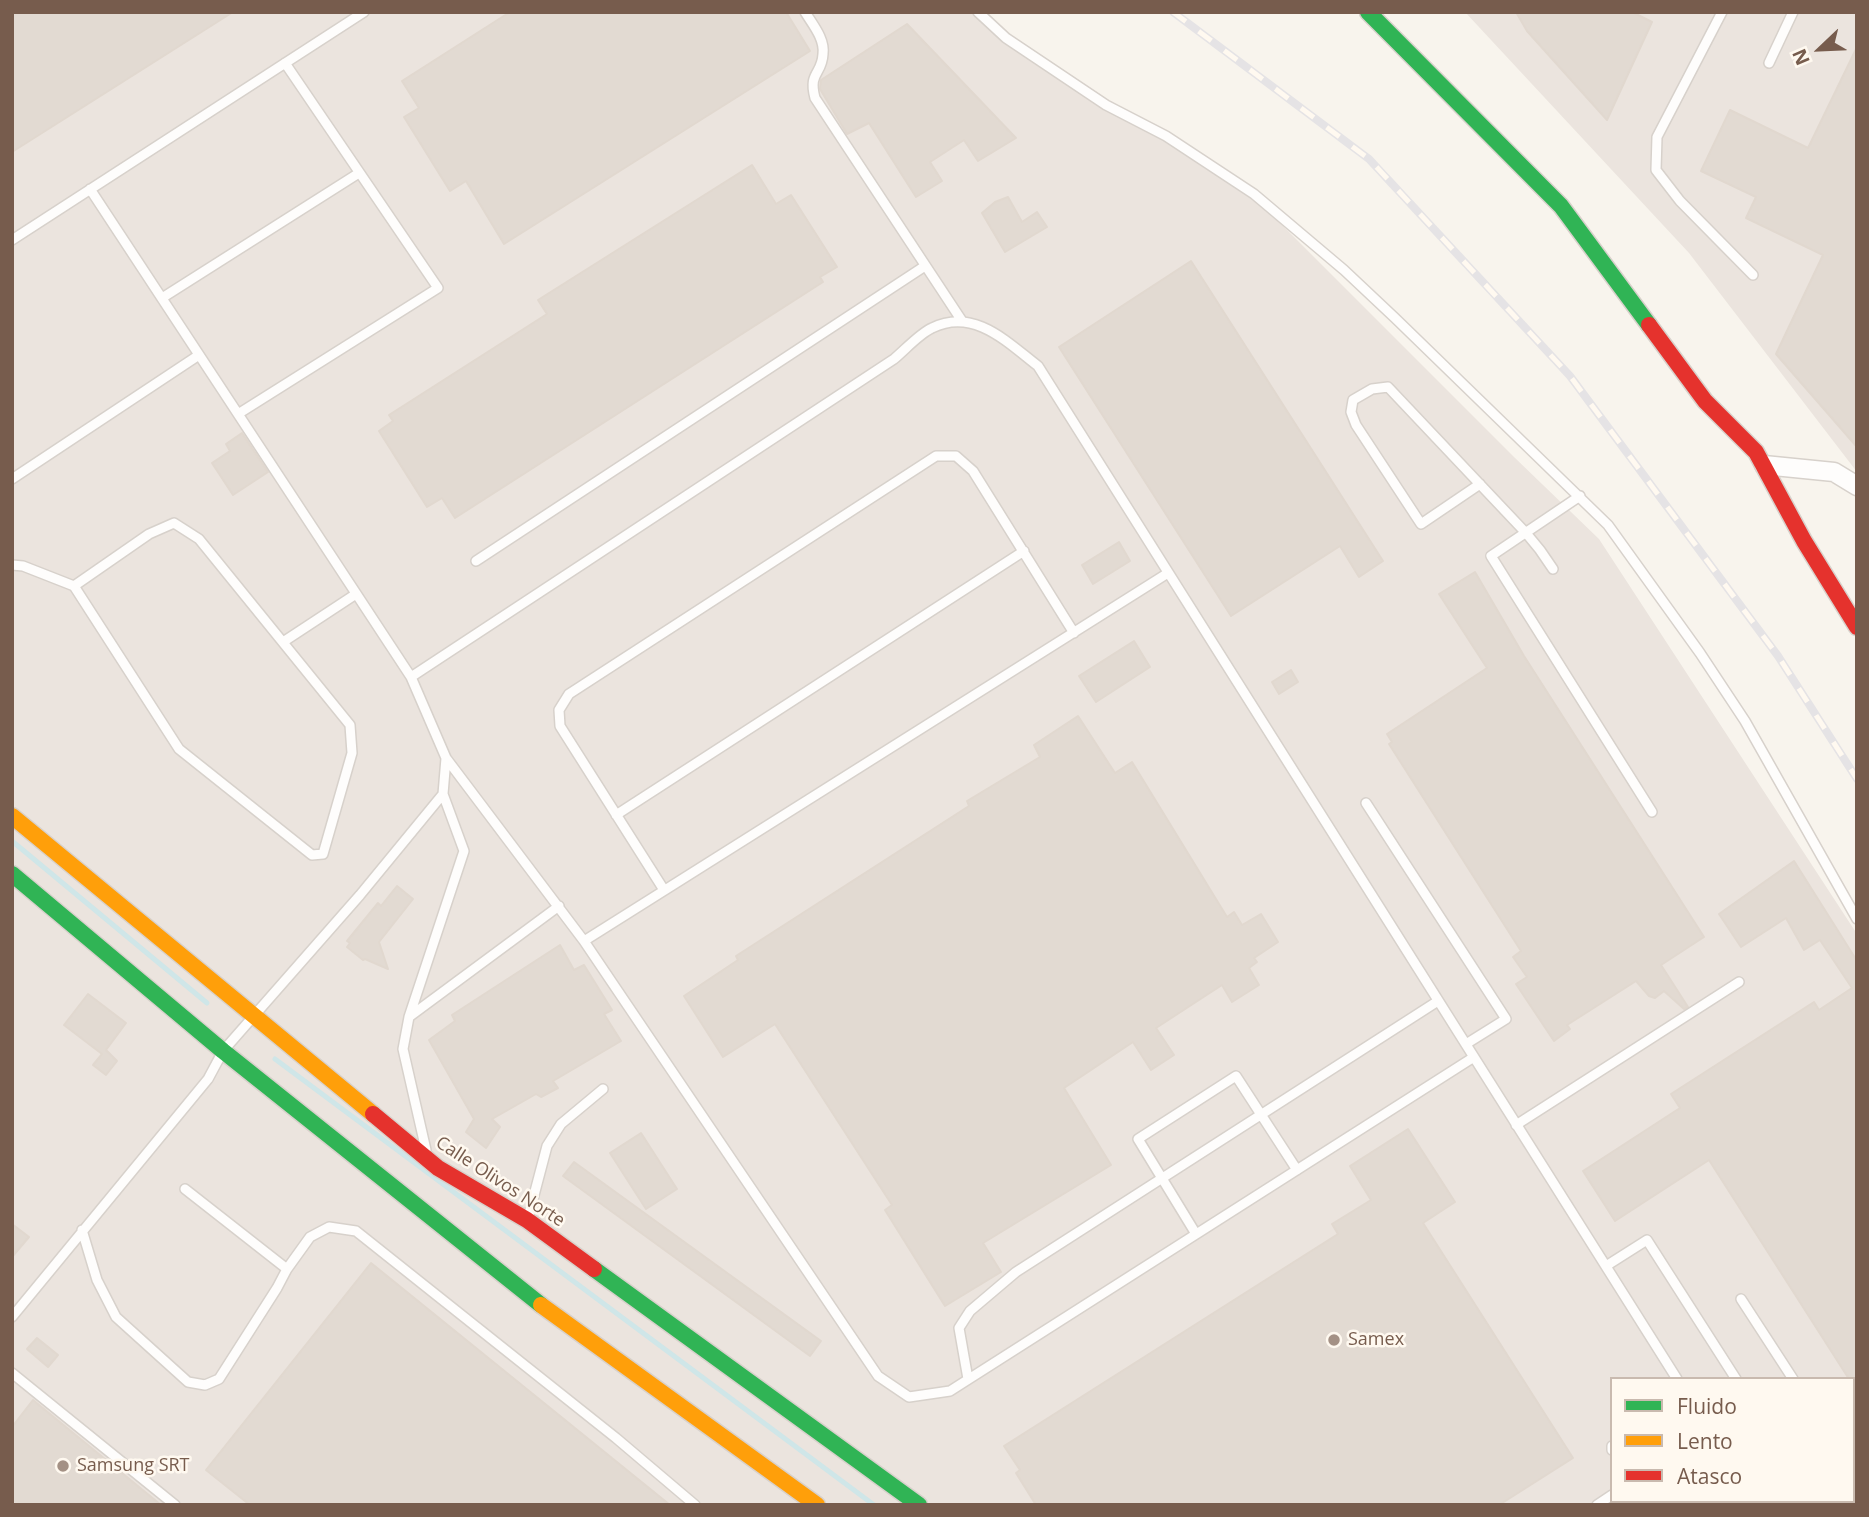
<!DOCTYPE html>
<html>
<head>
<meta charset="utf-8">
<style>
  body { margin:0 }
  #map { position:relative; width:1869px; height:1517px; overflow:hidden; background:#f8f4ed; font-family:"Open Sans",sans-serif }
  canvas { display:block }
  .frame { position:absolute; inset:0; border:14px solid #775c4d; pointer-events:none }
  .legend { position:absolute; left:1610px; top:1377px; width:245px; height:126px; box-sizing:border-box; background:#fff9f0; border:2px solid #c9baaf; margin:0; padding:9px 12px; list-style:none; font-size:21px; color:#775c4d }
  .legend li { display:flex; align-items:center; gap:14px; height:35px }
  .legend b { width:35px; border:2px solid #c9baaf }
  .north { position:absolute; left:1785px; top:14px; width:70px; height:70px; -webkit-text-stroke:5px #fff9f0; paint-order:stroke; rotate:247deg; font-size:19px; font-weight:700; line-height:28px; text-align:center; color:#775c4d }
  .north::after { content:''; display:block; margin:auto; width:24px; height:32px; background:#775c4d; clip-path:polygon(50% 0,100% 100%,50% 72%,0 100%) }
</style>
</head>
<body>
<div id="map">
<canvas width="1869" height="1517"></canvas>
<div class="frame"></div>
<ul class="legend">
<li><b style="height:9px;background:#30b455"></b>Fluido</li>
<li><b style="height:9px;background:#ff9f0a"></b>Lento</li>
<li><b style="height:9px;background:#e5322d"></b>Atasco</li>
</ul>
<div class="north">N</div>
</div>
<script>
const g = document.querySelector('canvas').getContext('2d');
g.lineJoin = 'round';
function fill(path, color) { g.fillStyle = color; g.fill(path, 'evenodd'); }
function strokePath(path, color, width, dash) { g.strokeStyle = color; g.lineWidth = width; g.lineCap = dash ? 'butt' : 'round'; g.setLineDash(dash || []); g.stroke(path); }
function write(font, color, halo, rows, align = 'center') {
  g.font = font + ' "Open Sans",sans-serif'; g.lineWidth = 5; g.setLineDash([]); g.textBaseline = 'middle'; g.strokeStyle = halo; g.fillStyle = color; for (const [text, x, y, turn = 0] of rows) {
    g.save(); g.translate(x, y); g.rotate((+turn || 0) * Math.PI / 180); g.textAlign = isNaN(turn) ? turn : align; if (halo) g.strokeText(text, 0, 0); g.fillText(text, 0, 0); g.restore();
  }
}
const industrial = new Path2D(`
  M12,12H977L1253,196L1514,457L1599,539L1857,934V1453L1853,1456V1379H1612V1501H1783L1777,1505H12Z
  M1465,12H1857V472L1689,253Z`);
const stream = new Path2D(`
  M12,841L207,1003
  M275,1059L874,1505`);
const building = new Path2D(`
  M12,12H233L12,152Z
  M510,12H786L810,51L504,244L466,181L450,191L404,117L419,108L402,81Z
  M1516,12H1632L1652,22L1607,120L1527,31Z
  M907,24L1016,138L978,161L964,140L930,162L942,181L916,197L869,123L847,134L820,89L821,80Z
  M1857,47V447L1776,354L1823,255L1746,218L1756,197L1701,171L1730,110L1808,148Z
  M752,165L776,204L791,195L837,267L820,277L823,282L455,518L442,498L427,507L379,431L393,421L389,415L547,314L538,300Z
  M1008,197L1022,222L1037,212L1047,227L1005,252L982,213L995,202Z
  M1191,261L1383,561L1359,577L1340,546L1231,616L1059,347Z
  M242,433L268,472L233,495L212,463L230,451L226,444Z
  M1119,542L1130,561L1093,584L1082,565Z
  M1475,572L1524,656L1704,937L1661,965L1688,1007L1684,1009L1664,991L1655,998L1649,996L1636,981L1567,1025L1570,1029L1554,1041L1516,984L1527,977L1513,957L1521,951L1389,744L1392,742L1387,734L1487,668L1439,594Z
  M1134,641L1150,667L1096,702L1079,676Z
  M1291,670L1298,682L1279,694L1272,682Z
  M1078,716L1115,773L1132,762L1227,917L1234,912L1242,925L1261,914L1278,942L1254,958L1257,962L1249,968L1259,985L1232,1002L1222,985L1156,1028L1174,1055L1151,1070L1133,1042L1064,1088L1111,1165L983,1243L1001,1272L945,1306L885,1210L892,1205L775,1024L723,1057L684,996L738,960L736,956L969,806L967,801L1040,757L1034,745Z
  M1794,861L1857,961V1391L1853,1385V1379H1849L1709,1160L1615,1221L1583,1171L1680,1108L1671,1094L1814,1002L1819,1010L1852,988L1820,940L1804,950L1786,918L1741,947L1719,914Z
  M397,886L413,899L379,942L388,969L365,959L363,960L347,947L350,943L347,941L378,903L381,906Z
  M560,945L574,970L584,965L612,1010L604,1014L621,1041L553,1081L558,1088L541,1097L536,1094L492,1119L500,1127L486,1148L466,1132L474,1119L429,1040L455,1021L452,1015Z
  M88,994L126,1023L106,1050L117,1061L106,1075L93,1065L102,1054L64,1025Z
  M1408,1129L1455,1202L1423,1223L1573,1458L1499,1505H1036L1016,1473L1020,1470L1004,1446L1338,1234L1332,1224L1371,1200L1350,1166Z
  M641,1133L677,1189L646,1209L610,1153Z
  M574,1162L821,1341L810,1356L563,1176Z
  M12,1224L29,1237L12,1257Z
  M371,1263L670,1505H250L206,1470Z
  M37,1338L58,1355L48,1367L27,1349Z
  M33,1400L161,1505H12V1427Z`);
const lane = new Path2D(`
  M805,12C813,25 825,39 823,54C822,75 808,72 815,98L962,321
  M978,12L1006,38L1106,105L1166,136L1254,194L1344,270L1395,318L1608,525L1700,653L1745,721L1857,919
  M1722,12L1657,137L1656,170L1680,201L1753,275
  M1769,63L1793,12
  M90,189L411,677L446,758L584,941
  M12,240L364,12
  M162,298L359,173
  M238,414L438,288L285,63
  M12,479L199,355
  M1480,484L1421,524L1356,425L1351,412L1353,400L1372,389L1388,387L1526,533L1540,550L1553,569
  M1580,496L1491,556L1652,812
  M476,561L925,266
  M12,565L23,566L74,586L179,749L312,855L323,854L352,753L350,725L199,539L174,523L149,534L74,586
  M1168,573L584,941L878,1376L909,1397L950,1391L1474,1057
  M283,642L356,594
  M411,677L894,359C906,349 919,334 932,328C974,307 1008,343 1038,366L1677,1379
  M1366,803L1506,1019L1466,1044
  M616,815L1024,551
  M664,890L560,726L559,710L569,694L936,456H956L973,471L1074,633
  M409,1017L559,906
  M1516,1125L1739,982
  M426,1150L403,1049L409,1017L464,851L443,794L446,758
  M528,1218L547,1146L561,1124L603,1089
  M82,1230L97,1280L116,1317L188,1382L205,1385L219,1379L277,1288L287,1269L185,1189
  M1196,1234L1138,1139L1236,1076L1297,1170
  M1606,1266L1647,1240L1736,1379
  M287,1269L310,1237L329,1227L356,1231L616,1438L695,1505
  M1741,1299L1793,1379
  M12,1317L208,1079L223,1051L360,895L443,794
  M12,1373L175,1505
  M968,1379L959,1328L970,1311L1016,1272L1438,1001
  M1612,1446V1450
  M1754,1501L1756,1505
  M1597,1505L1612,1495`);
const street = new Path2D(`
  M1764,465L1834,472L1857,486`);
const fast = new Path2D(`
  M1368,12L1561,206L1649,325
  M12,874L223,1051L541,1305
  M594,1269L919,1505`);
const slow = new Path2D(`
  M12,816L373,1114
  M541,1305L817,1505`);
const jam = new Path2D(`
  M1649,325L1705,401L1756,452L1804,541L1857,627
  M373,1114L438,1168L527,1220L594,1269
  M1839,1505L1844,1501`);
const rail = new Path2D(`
  M1173,12L1369,159L1570,376L1778,656L1857,779`);
const markers = [
  [1334,1340,7,"#a49185"],
  [63,1466,7,"#a49185"]
];
const streetNames = [
  ["Calle Olivos Norte",500,1182,33]
];
const poiNames = [
  ["Samex",1348,1340],
  ["Samsung SRT",77,1466]
];
fill(industrial, '#ebe4de');
strokePath(stream, '#cfe6e8', 5);
fill(building, '#e2dad2');
strokePath(building, '#e1d8cf', 2);
strokePath(lane, '#d7d1cb', 12);
strokePath(street, '#d7d1cb', 21);
strokePath(fast, '#d8d1cb', 19);
strokePath(slow, '#d8d1cb', 19);
strokePath(jam, '#d8d1cb', 19);
strokePath(lane, '#fefdfc', 9);
strokePath(street, '#fefdfc', 18);
strokePath(fast, '#30b455', 16);
strokePath(slow, '#ff9f0a', 16);
strokePath(jam, '#e5322d', 16);
strokePath(rail, '#e5e3e5', 8);
strokePath(rail, '#fff9f0', 5, [16]);
for (const [x, y, r, color] of markers) { const dot = new Path2D(); dot.arc(x, y, r, 0, 2 * Math.PI); g.fillStyle = color; g.fill(dot); strokePath(dot, '#fff9f0', 2.5); }
write('18px', '#775c4d', '#fff9f0', streetNames);
write('18px', '#775c4d', '#fff9f0', poiNames, 'left');
</script>
</body>
</html>
